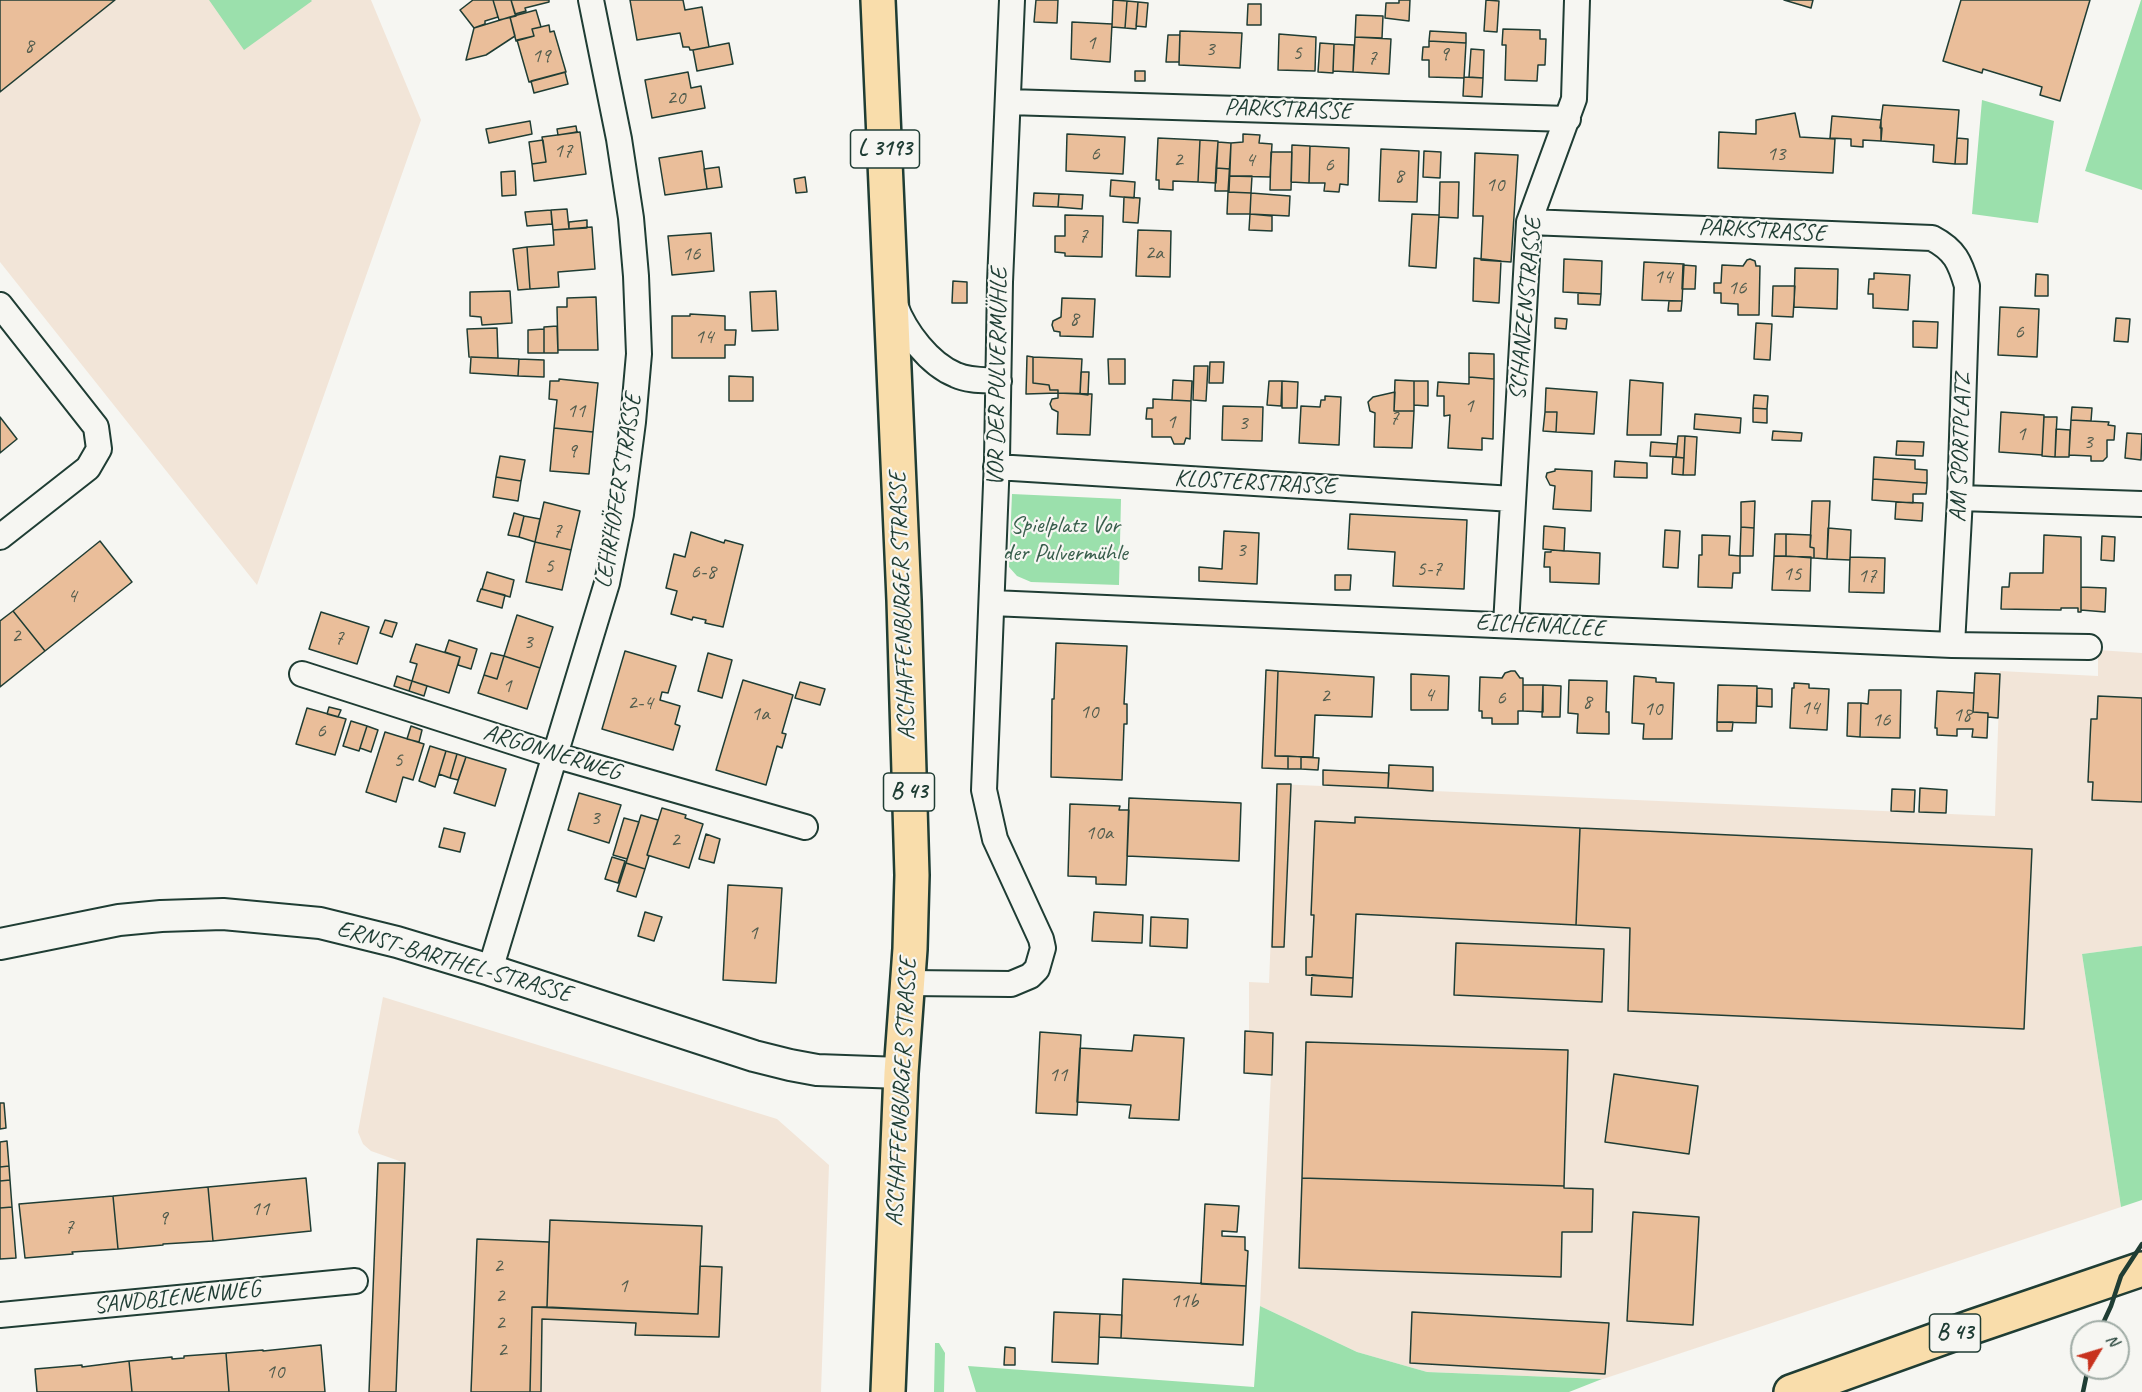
<!DOCTYPE html>
<html>
<head>
<meta charset="utf-8">
<style>
  body { margin:0 }
  #map { position:relative; width:2142px; height:1392px; overflow:hidden; background:#f6f6f2; font-family:Caveat,sans-serif }
  canvas { display:block }
  .north { position:absolute; left:2070px; top:1320px; width:60px; height:60px; box-sizing:border-box; background:#f6f6f2; border:2px solid #a0aca6; border-radius:50%; rotate:52deg; font-size:16px; font-weight:700; line-height:24px; text-align:center; color:#1f3d34 }
  .north::after { content:''; display:block; margin:auto; width:21px; height:27px; background:#c8321e; clip-path:polygon(50% 0,100% 100%,50% 72%,0 100%) }
</style>
</head>
<body>
<div id="map">
<canvas width="2142" height="1392"></canvas>
<div class="north">N</div>
</div>
<script>
const g = document.querySelector('canvas').getContext('2d');
g.lineJoin = 'round';
function fill(path, color) { g.fillStyle = color; g.fill(path, 'evenodd'); }
function strokePath(path, color, width, dash) { g.strokeStyle = color; g.lineWidth = width; g.lineCap = dash ? 'butt' : 'round'; g.setLineDash(dash || []); g.stroke(path); }
function write(font, color, halo, rows, align = 'center') {
  g.font = font + ' Caveat,sans-serif'; g.lineWidth = 4.5; g.setLineDash([]); g.textBaseline = 'middle'; g.strokeStyle = halo; g.fillStyle = color; for (const [text, x, y, turn = 0] of rows) {
    g.save(); g.translate(x, y); g.rotate((+turn || 0) * Math.PI / 180); g.textAlign = isNaN(turn) ? turn : align; if (halo) g.strokeText(text, 0, 0); g.fillText(text, 0, 0); g.restore();
  }
}
const built = new Path2D(`
  M0,0H371L421,120L257,585L0,262Z
  M2098,650L2142,653V946L2082,954L2121,1207L1603,1379L1427,1372L1357,1352L1260,1306L1273,1033L1249,1031V982L1269,983L1277,784L1995,816L2000,671L2098,676Z
  M383,997L777,1119L829,1165L821,1392H396L405,1163L371,1151L363,1144L358,1132Z`);
const green = new Path2D(`
  M209,0H311L312,1L244,50Z
  M2141,0H2142V190L2085,171Z
  M1982,100L2054,121L2038,223L1972,214Z
  M1012,494L1121,499L1119,585L1031,582L1017,576L1009,567Z
  M2142,946V1200L2121,1207L2082,954Z
  M1260,1306L1357,1352L1427,1372L1602,1379L1569,1392H976L968,1366L1254,1387Z
  M935,1343H939L945,1353L944,1392H934Z`);
const building = new Path2D(`
  M0,0H115L0,92Z
  M493,0L498,17L485,21V24L474,28L460,10L473,0Z
  M493,0H511L516,16L499,20Z
  M511,0H549V2L525,8L526,11L515,14Z
  M630,0H683L685,10L702,7L709,47L693,50H690L689,47H683L680,33L637,40Z
  M1036,0H1058L1057,23L1034,22Z
  M1113,0L1127,1L1125,28L1112,27Z
  M1399,0H1410L1409,21L1385,18L1386,3H1399Z
  M1486,0L1499,1L1497,32L1484,31Z
  M1784,0H1813L1811,8Z
  M1961,0H2090L2060,101L2040,95L2042,87L1983,69L1982,73L1943,61Z
  M1127,1L1138,2L1136,29L1125,28Z
  M1138,2L1148,3L1146,27L1136,26Z
  M1248,4H1261V25H1247Z
  M536,10L541,27L532,29L534,36L516,41L510,17Z
  M1356,15L1383,16L1382,38L1355,37Z
  M510,17L515,36L486,55L466,60L474,28Z
  M1072,22L1112,24L1110,62L1071,59Z
  M549,25L550,32L554,31L566,72L529,82L517,40L534,36L532,29Z
  M1503,29L1540,30V39H1546L1545,65H1538L1537,81L1505,80L1506,45H1502Z
  M1180,31L1242,33L1240,68L1179,65Z
  M1430,31L1466,33V43L1429,41Z
  M1279,34L1316,37L1315,71L1278,70Z
  M1168,35H1180L1179,62H1166Z
  M1355,37L1391,39L1389,74L1353,72Z
  M1429,41L1466,43L1464,78L1429,77V60H1422L1423,47H1429Z
  M729,43L733,64L697,71L693,50Z
  M1320,43L1334,44L1333,73L1318,72Z
  M1334,44L1354,45L1353,72L1333,71Z
  M1471,49L1484,50L1483,78L1469,77Z
  M1135,71H1145V81H1135Z
  M565,72L568,84L534,93L531,81Z
  M688,72L691,88L701,86L705,108L652,118L645,80Z
  M1464,77L1483,78L1482,97L1463,96Z
  M1883,105L1959,110L1955,164L1933,162L1934,145L1881,141L1882,128H1880Z
  M1795,113L1800,137L1835,139L1833,173L1718,168L1719,132L1756,134V120Z
  M1832,116L1881,120V141L1863,140V147L1851,146V139L1830,138Z
  M530,121L532,134L489,143L486,129Z
  M576,126L577,132L558,135L557,129Z
  M580,132L586,174L534,181L532,164L546,162L542,137Z
  M1067,134L1125,137L1123,174L1066,171Z
  M1243,134L1260,135L1259,143L1272,144L1270,177L1229,176L1231,143L1243,142Z
  M1158,138L1200,140L1198,182L1173,181V190L1159,189V180H1156Z
  M1957,138L1968,139L1967,164H1955Z
  M543,140L546,162L532,164L529,142Z
  M1200,140L1218,141L1216,183L1198,182Z
  M1218,142L1231,143L1230,169L1216,168Z
  M1292,145L1310,146L1309,183L1291,182Z
  M1310,146L1349,148L1348,185L1340,184L1339,192L1324,191L1325,183H1309Z
  M1381,149L1419,151L1417,202L1379,201Z
  M702,151L707,189L665,195L659,158Z
  M1424,151L1441,152L1440,178L1423,177Z
  M1271,152H1292L1291,190H1270Z
  M1475,153L1518,155L1511,262L1481,260L1483,216H1473Z
  M719,167L722,187L707,189L704,169Z
  M1216,168L1230,169L1229,191H1215Z
  M515,171L516,195L502,196L501,172Z
  M1229,176H1252L1251,193L1228,192Z
  M805,177L807,192L796,193L794,179Z
  M1111,180L1135,182L1134,198L1110,196Z
  M1440,182H1459L1458,218L1439,217Z
  M1228,192L1251,193L1250,214H1227Z
  M1034,193L1059,194L1058,207L1033,206Z
  M1251,193L1290,196L1289,216L1250,214Z
  M1059,194L1083,195L1082,209L1058,207Z
  M1124,197L1140,198L1138,223L1123,222Z
  M567,209L569,229L553,230L551,210Z
  M551,210L552,224L527,226L525,212Z
  M1250,214L1272,216V231L1249,230Z
  M1412,214L1439,215L1436,268L1409,266Z
  M1065,215L1103,216L1102,257L1065,256V253L1055,252V236H1065Z
  M587,220V228L569,229V222Z
  M592,227L595,269L558,272L559,287L530,289L527,247L554,245L553,230Z
  M1138,230L1171,231L1170,277L1136,276Z
  M711,233L714,271L672,275L668,236Z
  M527,247L530,289L518,290L513,249Z
  M1474,258L1501,261L1499,303L1473,301Z
  M1564,259L1602,261L1601,294L1563,292Z
  M1750,259L1755,261L1756,266H1760L1759,315H1738V304L1721,303V293H1714V283H1721L1722,265L1743,266L1747,260Z
  M1644,262L1684,264L1682,301L1642,300Z
  M1683,265L1696,266L1695,289H1682Z
  M1795,268L1838,269L1837,309L1794,307Z
  M1874,273L1910,275L1908,310L1873,308V294H1868L1869,279H1874Z
  M2036,274L2048,275V296H2035Z
  M953,281L967,282V303H952Z
  M1773,286H1795L1793,317L1772,316Z
  M510,291L512,323L482,325L481,317L470,316V292Z
  M776,291L778,330L752,331L750,292Z
  M1578,293L1601,294L1600,305L1578,304Z
  M596,297L598,350H558L557,307H567V298Z
  M1062,298L1095,299L1093,337L1060,336V332L1054,331L1052,325L1053,321L1061,317Z
  M1669,301H1682L1681,311H1668Z
  M2000,307L2039,309L2037,357L1998,355Z
  M690,314L725,316V330H736L735,345H725V358H672V316H690Z
  M1555,318L1567,319L1566,329L1555,328Z
  M2116,318L2130,319L2128,342L2114,341Z
  M1913,321L1938,322L1937,348L1913,347Z
  M1756,323L1772,324L1770,360L1754,359Z
  M557,326L558,353H544V327Z
  M497,328L498,358L469,357L467,329Z
  M544,329V353H528V330Z
  M1469,353L1494,354V379L1469,377Z
  M1027,356L1033,357V383L1049,385L1050,390H1058V393L1026,394Z
  M471,357L519,359L518,376L470,373Z
  M1033,357L1082,359L1080,394L1058,393V390H1050L1049,385L1033,383Z
  M519,359L544,360V377L518,376Z
  M1108,359H1125V384H1109Z
  M1210,362H1224L1223,383H1209Z
  M1194,366H1208L1206,401L1193,400Z
  M1081,372H1089L1088,395L1080,394Z
  M729,376L753,377V401H729Z
  M1469,377L1494,379L1493,439L1482,438V450L1448,448L1450,415L1444,416V396H1437L1438,382L1469,384Z
  M559,379L598,383L593,432L554,428L557,400L549,399L550,381H559Z
  M1173,380L1192,381L1191,401L1172,400Z
  M1395,380L1414,381V411H1394Z
  M1630,380L1663,383L1661,435H1627Z
  M1269,381H1282L1281,406L1267,405Z
  M1282,381L1298,382L1297,408H1282Z
  M1414,381H1428V406L1414,405Z
  M1546,388L1597,392L1594,434L1556,432L1557,412H1545Z
  M1395,392L1394,411H1414L1412,448L1374,447L1375,413L1370,411L1368,402L1373,397Z
  M1058,393L1092,394L1090,435L1057,434L1058,412L1052,409L1050,404L1052,399L1058,398Z
  M1754,395L1768,396L1767,409L1753,408Z
  M1325,396L1341,397L1339,445L1299,443L1301,406L1320,407L1321,400H1325Z
  M1153,399L1191,401L1190,439L1186,438L1184,444H1174L1171,437H1152V419H1146L1147,408H1153Z
  M1223,406L1263,407L1262,441L1222,440Z
  M2072,407L2092,408L2091,421L2071,420Z
  M1753,408L1767,409V423L1753,422Z
  M1545,412H1557L1556,432L1543,431Z
  M2001,412L2044,415L2042,455L1999,452Z
  M1695,414L1741,418L1740,433L1694,429Z
  M0,417L17,439L0,453Z
  M2044,417H2057L2055,457L2042,456Z
  M2071,420L2109,422L2108,425L2115,426L2114,440H2107V457L2103,461H2091V456L2069,455Z
  M554,428L593,432L589,474L550,471Z
  M2056,429L2070,430L2069,457H2055Z
  M1773,431L1802,433L1801,441L1772,440Z
  M2127,433L2142,434L2141,460L2125,458Z
  M1678,436H1685L1684,458L1676,457Z
  M1685,436L1697,437L1695,475H1683Z
  M1897,441L1924,442L1923,456L1896,455Z
  M1651,442L1677,444L1676,457L1650,456Z
  M500,456L525,460L521,481L496,477Z
  M1673,457L1684,458L1683,475L1672,474Z
  M1874,457L1915,460V469L1927,470V483L1873,479Z
  M1615,461L1647,463V478L1614,477Z
  M1555,469L1592,471L1591,511L1553,509L1555,486L1550,485L1546,477L1547,473L1555,471Z
  M496,477L521,481L518,501L493,497Z
  M1873,479L1927,483L1926,494H1913V503L1872,500Z
  M1755,501L1754,528L1741,527V502Z
  M1812,501H1830L1827,559L1814,558V548L1810,547Z
  M544,502L580,511L571,550L535,542Z
  M1896,502L1923,503L1922,521L1895,519Z
  M514,513L524,516L519,537L508,535Z
  M1350,514L1467,520L1464,589L1393,586L1395,552L1348,549Z
  M524,516L540,519L535,542L519,537Z
  M1544,526L1565,528L1564,551L1543,549Z
  M1741,527L1754,528L1753,556H1740Z
  M1828,528L1851,530L1850,560L1827,559Z
  M1665,530L1680,531L1678,568L1663,567Z
  M1224,531L1259,533L1257,584L1199,581V567L1222,569Z
  M691,532L724,543L725,540L743,545L723,627L705,623L706,620L693,617L692,620L671,614L677,591L666,588L674,554L685,557Z
  M1775,534H1786V556H1774Z
  M1786,534L1811,535L1810,547L1814,548V558L1786,556Z
  M1702,535L1730,536L1729,555L1740,556V573H1733L1732,588L1698,587L1699,555H1702Z
  M2044,535L2081,537V612H2078V608H2061V610L2001,609L2002,587H2009L2010,573H2043Z
  M2102,536L2115,537L2114,561L2101,560Z
  M100,541L132,582L45,651L13,611Z
  M535,542L571,550L562,590L526,582Z
  M1551,550L1600,553L1599,584L1550,582V567H1544L1545,552H1551Z
  M1774,556L1811,557L1810,591L1772,590Z
  M1850,557L1885,558L1884,593L1849,592Z
  M487,572L514,580L510,597L482,589Z
  M1335,575H1351L1350,590H1335Z
  M2081,587L2106,588L2105,612L2081,610Z
  M481,589L505,595L502,608L477,601Z
  M13,611L45,651L0,687V621Z
  M321,612L369,627L357,664L309,649Z
  M517,615L553,627L540,668L504,656Z
  M385,620L397,623L392,637L380,633Z
  M449,640L477,649L471,669L458,665L460,657L445,652Z
  M1056,643L1127,646L1124,704H1127V724H1124L1122,780L1051,777L1052,699H1054Z
  M416,644L460,657L449,693L412,681L417,664L410,662Z
  M625,651L676,666L668,693L662,692L660,700L680,706L675,724L680,726L673,750L602,729Z
  M491,653L504,656L497,679L484,675Z
  M708,653L732,660L722,698L698,691Z
  M504,656L540,668L527,709L478,693L484,675L497,679Z
  M1266,670L1278,671L1275,756H1288V769L1262,768Z
  M1278,671L1374,677L1372,717L1315,715L1313,757L1275,756Z
  M1511,671H1515L1520,678H1523V711H1518V724H1492V718H1482V711H1479L1480,677L1502,678L1505,673Z
  M1975,673L2000,674L1998,718L1988,717V713L1973,712Z
  M1411,674L1449,676L1448,710H1411Z
  M397,676L412,681L409,691L394,686Z
  M1634,676L1656,678V682L1674,683L1672,739H1643L1644,724L1632,723Z
  M743,680L793,695L782,733L786,734L782,748L777,746L766,785L716,770Z
  M1569,680L1607,681L1606,712H1609V734L1577,733L1578,714L1568,713Z
  M412,681L427,686L424,696L409,691Z
  M800,682L825,689L820,705L795,698Z
  M1794,683L1809,684V688L1829,689L1827,730L1790,728L1792,688H1794Z
  M1523,685H1543V712L1523,711Z
  M1543,685L1561,686L1560,717H1542Z
  M1718,685L1757,686L1756,723L1717,722Z
  M1757,688L1772,689V707L1757,706Z
  M1869,690H1901L1900,738L1860,737L1861,703L1868,704Z
  M1937,691L1974,693L1973,712L1988,713L1987,738L1972,737L1973,729H1957V736L1937,735V728H1935Z
  M2098,696L2142,698V802L2092,800L2093,782H2088L2091,719H2097Z
  M1848,703H1861L1860,737L1847,736Z
  M329,707L341,710L338,717L327,714Z
  M307,708L346,719L335,755L296,744Z
  M351,721L367,726L359,751L343,746Z
  M1717,722H1733L1732,731H1717Z
  M367,726L378,730L371,752L360,748Z
  M411,726L422,730L419,742L407,739Z
  M385,732L424,744L413,780L403,777L396,802L366,792Z
  M430,746L446,751L435,787L419,781Z
  M446,751L457,754L450,778L439,774Z
  M457,754L466,757L458,780L450,778Z
  M1288,756L1301,757V769H1288Z
  M466,757L506,769L495,806L454,793Z
  M1301,757L1319,758L1318,770L1301,769Z
  M1389,765L1433,767V791L1388,788Z
  M1323,770L1389,773L1388,788L1323,785Z
  M1277,784H1291L1284,947H1272Z
  M1920,788L1947,790L1946,813L1919,812Z
  M1892,789L1915,790L1914,812L1891,811Z
  M579,793L621,805L609,843L568,830Z
  M1129,798L1241,803L1239,861L1127,856Z
  M1070,804L1120,806L1119,810H1129L1126,885L1096,884V877L1068,876Z
  M662,808L686,815L685,818L703,824L689,868L647,855Z
  M641,815L658,820L647,855L649,856L645,869L626,863Z
  M1355,817L1580,828L1576,925L1356,914L1353,978L1306,975V957H1312L1314,915H1311L1315,821L1355,823Z
  M624,818L639,822L627,859L613,855Z
  M444,828L465,833L460,852L439,847Z
  M1580,828L2032,849L2024,1029L1628,1011L1630,928L1576,925Z
  M706,834L720,839L714,863L699,859Z
  M612,857L625,861L618,883L605,879Z
  M626,863L645,869L636,897L617,891Z
  M728,885L782,888L776,983L723,980Z
  M645,912L662,917L654,941L638,936Z
  M1094,912L1143,915L1142,943L1092,941Z
  M1151,917L1188,919L1187,948L1150,946Z
  M1456,943L1604,949L1602,1002L1454,995Z
  M1312,975L1353,978L1352,997L1311,995Z
  M1245,1031L1273,1033L1272,1075L1244,1073Z
  M1040,1032L1081,1035L1077,1115L1036,1113Z
  M1134,1035L1184,1038L1179,1120L1129,1118L1131,1105L1077,1102L1080,1048L1132,1051Z
  M1306,1042L1568,1050L1564,1186L1302,1178Z
  M1614,1074L1698,1086L1689,1154L1605,1142Z
  M0,1103H4L6,1128L0,1129Z
  M7,1141L9,1166L0,1167V1142Z
  M378,1163H405L396,1392H369Z
  M9,1166L10,1180L0,1181V1167Z
  M306,1178L311,1231L213,1241L208,1187Z
  M1302,1178L1564,1186V1188L1593,1189L1592,1232H1562L1561,1277L1299,1268Z
  M10,1180L12,1207L0,1208V1181Z
  M208,1187L213,1241L163,1244V1245L118,1249L113,1196Z
  M113,1196L118,1249L72,1252L73,1254L25,1258L19,1204Z
  M1205,1204L1239,1206L1237,1232L1222,1231V1236L1245,1237V1250L1248,1251L1246,1286L1201,1284Z
  M12,1207L16,1258L0,1259V1208Z
  M1633,1212L1699,1217L1693,1325L1627,1321Z
  M550,1220L702,1226L698,1314L547,1307Z
  M477,1239L549,1242L547,1307H532L530,1392H471Z
  M700,1266L722,1267L719,1337L635,1335L636,1323L542,1319L541,1392H530L532,1307L698,1314Z
  M1123,1279L1246,1286L1243,1345L1121,1338Z
  M1054,1312L1100,1314L1098,1364L1052,1362Z
  M1412,1312L1609,1323L1605,1374L1410,1363Z
  M1100,1314L1122,1315L1121,1338L1099,1337Z
  M321,1345L325,1392H229L226,1353L263,1350V1351Z
  M1005,1347L1015,1348V1365H1004Z
  M226,1353L229,1392H132L129,1361L172,1357V1359L184,1358V1356Z
  M129,1361L132,1392H37L35,1369L82,1365V1367Z`);
const minor = new Path2D(`
  M1008,102L1568,119
  M1529,222L1932,238C1955,250 1960,262 1967,286L1960,498L1952,645
  M0,305L96,427L99,449L88,468L0,537
  M895,305C905,332 929,364 956,375C969,381 985,380 999,381
  M996,467L1513,499
  M1960,498L2142,504
  M992,603L1952,645L2089,647
  M1506,625L1529,222L1574,99L1577,0
  M302,674L554,755L805,827
  M490,970L607,583L621,514L633,422L639,354L636,276L631,218L619,139L591,0
  M908,983L1011,984L1030,976L1037,969L1043,948L1041,939L995,839L984,790L997,459L1000,282L1012,0
  M0,1315L355,1281`);
const tertiary = new Path2D(`
  M0,944L119,920L161,916L223,914L320,923L397,942L490,970L754,1056L790,1065L817,1070L901,1073`);
const primary = new Path2D(`
  M878,0L904,600L912,875L910,949L901,1073L888,1392
  M1791,1392L1972,1327L2142,1269`);
const rail = new Path2D(`
  M2099,1332L2111,1306L2121,1276L2142,1244
  M2083,1392L2088,1368`);
const numberNames = [
  ["1",1091,43],
  ["8",29,46],
  ["3",1210,49],
  ["5",1297,53],
  ["9",1444,54],
  ["19",541,56],
  ["7",1372,58],
  ["20",676,98],
  ["17",563,151],
  ["6",1095,154],
  ["13",1776,154],
  ["2",1178,160],
  ["4",1250,160],
  ["6",1329,165],
  ["8",1399,176],
  ["10",1495,185],
  ["7",1083,236],
  ["2a",1154,253],
  ["16",691,254],
  ["14",1663,277],
  ["16",1737,288],
  ["8",1074,319],
  ["6",2019,332],
  ["14",704,337],
  ["1",1469,406],
  ["11",576,411],
  ["7",1394,418],
  ["1",1171,422],
  ["3",1243,423],
  ["1",2021,434],
  ["3",2088,442],
  ["9",572,451],
  ["7",557,531],
  ["3",1241,550],
  ["5",549,566],
  ["5-7",1429,569],
  ["6-8",703,572],
  ["15",1792,574],
  ["17",1867,576],
  ["4",72,596],
  ["2",16,636],
  ["7",339,638],
  ["3",528,642],
  ["1",507,686],
  ["4",1429,695],
  ["2",1325,696],
  ["6",1501,698],
  ["8",1587,702],
  ["2-4",640,703],
  ["14",1810,708],
  ["10",1653,709],
  ["10",1089,712],
  ["1a",760,714],
  ["18",1962,715],
  ["16",1881,720],
  ["6",321,731],
  ["5",398,760],
  ["3",595,818],
  ["10a",1099,833],
  ["2",675,840],
  ["1",753,933],
  ["11",1058,1075],
  ["11",260,1209],
  ["9",163,1218],
  ["7",69,1227],
  ["2",498,1266],
  ["1",623,1286],
  ["2",500,1296],
  ["11b",1184,1301],
  ["2",500,1323],
  ["2",502,1350],
  ["10",275,1372]
];
const shields = [
  [885,149,69],
  [909,792,51],
  [1955,1333,51]
];
const shieldNames = [
  ["L 3193",885,149],
  ["B 43",909,792],
  ["B 43",1955,1333]
];
const streetNames = [
  ["PARKSTRASSE",1288,110,2],
  ["PARKSTRASSE",1762,231,3],
  ["SCHANZENSTRASSE",1526,309,-85],
  ["VOR DER PULVERMÜHLE",998,377,-89],
  ["AM SPORTPLATZ",1961,448,-88],
  ["KLOSTERSTRASSE",1255,483,3],
  ["LEHRHÖFER STRASSE",619,491,-81],
  ["ASCHAFFENBURGER STRASSE",903,606,-92],
  ["EICHENALLEE",1540,626,3],
  ["ARGONNERWEG",552,753,17],
  ["ERNST-BARTHEL-STRASSE",454,962,16],
  ["ASCHAFFENBURGER STRASSE",902,1092,-87],
  ["SANDBIENENWEG",177,1298,-6]
];
const parkNames = [
  ["Spielplatz Vor",1065,526],
  ["der Pulvermühle",1065,554]
];
fill(built, '#f2e5d8');
fill(green, '#9be0ac');
fill(building, '#eabe9a');
strokePath(building, '#1f3d34', 1.5);
strokePath(minor, '#1f3d34', 28);
strokePath(tertiary, '#1f3d34', 34);
strokePath(primary, '#1f3d34', 38);
strokePath(minor, '#f6f6f2', 24);
strokePath(tertiary, '#f6f6f2', 30);
strokePath(primary, '#f9ddab', 33);
strokePath(rail, '#1f3d34', 4.5);
write('21px', '#525d4e', null, numberNames);
for (const [x, y, w] of shields) { const box = new Path2D(); box.roundRect(x - w / 2, y - 19, w, 38, 4.5); g.fillStyle = '#f6f6f2'; g.fill(box); strokePath(box, '#1f3d34', 1.5); }
write('bold 22px', '#1f3d34', null, shieldNames);
write('24px', '#1f3d34', '#f6f6f2', streetNames);
write('24px', '#385e4c', '#f6f6f2', parkNames);
</script>
</body>
</html>
